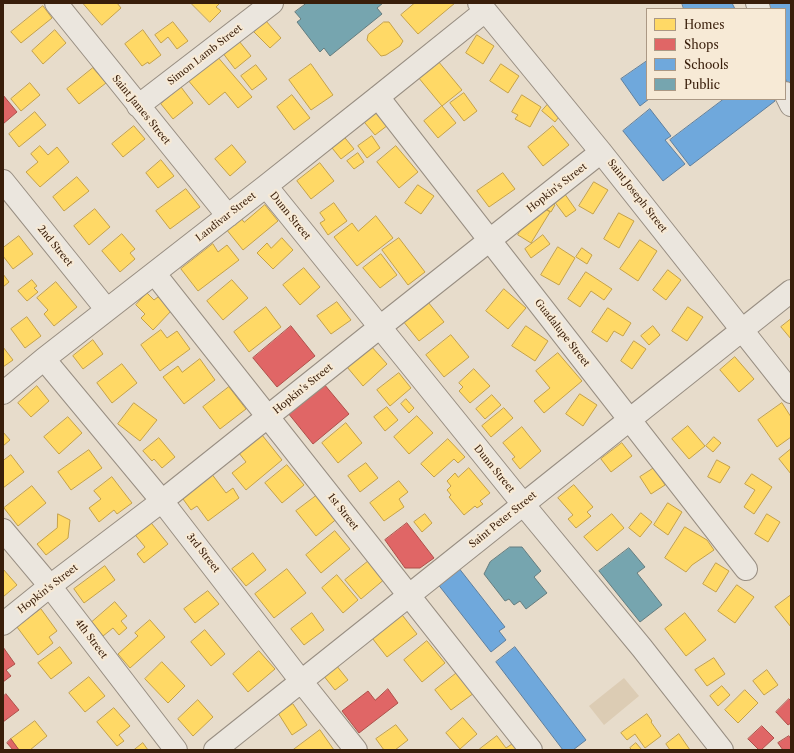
<!DOCTYPE html>
<html>
<head>
<meta charset="utf-8">
<style>
  body { margin:0 }
  #map { position:relative; width:794px; height:753px; overflow:hidden; background:#e7dccb; font-family:"Libre Caslon Text",serif }
  canvas { display:block }
  .frame { position:absolute; inset:0; border:4px solid #391e0a; pointer-events:none }
  .legend { position:absolute; left:646px; top:8px; width:140px; height:92px; box-sizing:border-box; background:#f7ead6; border:1px solid #ab9884; margin:0; padding:5px 7px; list-style:none; font-size:12px; color:#391e0a }
  .legend li { display:flex; align-items:center; gap:8px; height:20px }
  .legend b { width:20px; border:1px solid #ab9884 }
</style>
</head>
<body>
<div id="map">
<canvas width="794" height="753"></canvas>
<div class="frame"></div>
<ul class="legend">
<li><b style="height:11px;background:#ffd966"></b>Homes</li>
<li><b style="height:11px;background:#e06666"></b>Shops</li>
<li><b style="height:11px;background:#6fa8dc"></b>Schools</li>
<li><b style="height:11px;background:#76a5af"></b>Public</li>
</ul>
</div>
<script>
const g = document.querySelector('canvas').getContext('2d');
g.lineJoin = 'round';
function fill(path, color) { g.fillStyle = color; g.fill(path, 'evenodd'); }
function strokePath(path, color, width, dash) { g.strokeStyle = color; g.lineWidth = width; g.lineCap = dash ? 'butt' : 'round'; g.setLineDash(dash || []); g.stroke(path); }
function write(font, color, halo, rows, align = 'center') {
  g.font = font + ' "Libre Caslon Text",serif'; g.lineWidth = 4; g.setLineDash([]); g.textBaseline = 'middle'; g.strokeStyle = halo; g.fillStyle = color; for (const [text, x, y, turn = 0] of rows) {
    g.save(); g.translate(x, y); g.rotate((+turn || 0) * Math.PI / 180); g.textAlign = isNaN(turn) ? turn : align; if (halo) g.strokeText(text, 0, 0); g.fillText(text, 0, 0); g.restore();
  }
}
const green = new Path2D(`
  M624,678L639,696L604,725L589,706Z`);
const homes = new Path2D(`
  M83,3H117L121,8L102,25Z
  M191,3H220L216,7L221,11L210,22Z
  M415,3H455L418,34L401,15Z
  M43,6L52,18L21,43L11,32Z
  M266,21L281,38L270,48L254,32Z
  M173,22L188,41L177,49L168,37L161,43L155,35Z
  M384,22H389L403,41L400,46L386,55L381,56L367,40L368,35Z
  M55,30L66,43L43,64L32,51Z
  M143,30L161,55L149,64L148,62L142,66L125,44Z
  M477,35L494,46L483,64L466,53Z
  M235,36L251,56L235,69L219,48Z
  M216,55L252,97L238,108L225,92L209,105L187,79Z
  M438,61L462,90L442,106L418,77Z
  M311,64L333,95L311,110L289,80Z
  M501,64L519,76L508,93L490,81Z
  M256,65L267,79L252,90L241,76Z
  M93,68L106,83L79,104L67,89Z
  M30,83L40,95L21,111L11,99Z
  M181,87L193,103L173,119L161,104Z
  M464,93L477,111L464,121L450,103Z
  M292,95L310,118L294,130L277,107Z
  M522,95L541,107L530,127L515,119L518,115L512,112Z
  M549,103L562,113L555,122L542,111Z
  M442,106L456,123L438,138L424,121Z
  M373,107L388,125L375,135L360,117Z
  M35,112L46,125L19,147L9,134Z
  M134,126L145,139L123,157L112,144Z
  M553,126L569,145L543,166L528,147Z
  M341,133L354,149L341,159L328,143Z
  M372,136L380,148L367,158L358,146Z
  M232,145L246,162L230,176L215,159Z
  M40,146L48,155L57,147L69,162L40,187L26,172L38,162L31,154Z
  M396,146L418,172L399,188L377,162Z
  M358,153L364,162L354,169L347,161Z
  M161,160L174,176L158,188L146,173Z
  M320,163L334,181L311,199L297,181Z
  M503,173L515,189L489,207L477,191Z
  M77,177L89,191L64,211L53,197Z
  M594,182L608,190L593,214L579,206Z
  M418,185L434,196L421,214L405,203Z
  M186,189L200,207L170,229L156,211Z
  M562,190L576,210L566,217L551,197Z
  M547,200L555,205L551,212L543,207Z
  M334,203L347,221L328,235L320,223L325,220L320,213Z
  M537,204L550,212L531,243L518,235Z
  M265,205L278,221L243,250L226,229L240,217L244,222Z
  M95,209L110,227L89,245L74,226Z
  M619,213L634,221L619,248L604,239Z
  M376,216L393,238L357,266L334,237L352,223L358,231Z
  M122,234L135,249L130,253L135,259L120,272L102,251Z
  M543,235L550,244L531,258L525,249Z
  M19,236L33,254L13,269L3,256V248Z
  M282,238L293,250L273,269L257,253L267,243L271,248Z
  M399,238L425,272L408,285L382,250Z
  M640,240L657,251L638,281L620,269Z
  M213,244L218,252L227,245L239,260L198,291L181,269Z
  M558,247L575,258L559,285L541,275Z
  M582,248L592,255L587,264L576,257Z
  M381,254L397,275L380,288L363,268Z
  M304,268L320,287L300,305L283,285Z
  M668,270L681,280L666,300L653,290Z
  M586,272L612,289L604,300L591,291L580,307L568,299Z
  M3,274L9,282L3,287Z
  M32,280L37,286L34,288L38,292L27,301L18,291Z
  M232,280L248,298L223,320L207,301Z
  M56,282L77,307L54,326L44,314L48,310L37,298Z
  M504,289L526,308L508,329L486,311Z
  M147,293L154,300L158,297L172,310L153,330L141,318L145,314L136,305Z
  M337,302L351,320L331,334L317,316Z
  M428,302L444,322L419,341L403,321Z
  M266,307L281,327L249,352L234,332Z
  M688,307L703,317L687,341L672,331Z
  M608,308L631,323L623,336L614,331L607,342L592,332Z
  M27,317L41,336L25,348L11,329Z
  M791,319V339L781,327Z
  M526,326L548,341L535,361L512,346Z
  M653,326L660,335L649,345L641,336Z
  M161,330L167,338L177,331L190,349L160,371L141,345Z
  M451,335L469,357L444,377L426,355Z
  M93,340L103,354L83,369L73,356Z
  M634,341L646,349L632,369L621,361Z
  M371,346L387,364L363,386L347,367Z
  M3,347L13,360L3,367Z
  M558,353L582,381L544,413L534,401L550,388L536,371Z
  M735,357L754,379L739,392L720,370Z
  M200,359L215,380L184,404L163,377L178,366L182,372Z
  M122,364L137,383L112,403L97,383Z
  M474,369L490,386L470,403L459,391L463,387L459,383Z
  M399,373L411,388L390,406L377,390Z
  M37,386L49,401L31,417L18,403Z
  M229,387L246,409L220,429L203,407Z
  M580,394L597,405L583,426L566,414Z
  M492,395L501,405L485,419L476,409Z
  M406,399L414,408L409,413L401,404Z
  M134,403L157,420L140,441L118,424Z
  M782,403L791,417V437L777,447L758,420Z
  M387,407L398,420L385,431L374,417Z
  M504,408L513,418L491,437L482,426Z
  M417,416L433,433L409,454L394,437Z
  M68,417L82,433L59,454L44,437Z
  M346,423L362,443L338,463L322,443Z
  M688,426L705,446L689,459L672,439Z
  M522,427L541,451L520,469L512,459L515,457L503,443Z
  M3,432L10,440L3,446Z
  M262,435L282,460L246,490L232,473L246,462L239,453Z
  M714,437L721,443L713,452L706,446Z
  M159,438L175,457L162,468L154,459L152,461L143,451Z
  M448,439L465,457L458,463L454,459L434,477L421,464Z
  M622,443L632,456L611,472L601,459Z
  M791,449V474L779,459Z
  M89,450L102,468L71,490L58,472Z
  M11,455L24,472L3,488V461Z
  M717,460L730,467L720,483L708,477Z
  M366,463L378,478L360,492L348,476Z
  M287,465L304,485L282,503L265,483Z
  M469,468L490,493L480,501L483,504L477,508L475,506L464,515L449,497L451,495L447,490L451,486L447,481L455,473L458,477Z
  M654,468L665,485L651,494L640,477Z
  M208,469L226,493L233,488L239,498L208,521L197,506L191,510L178,492Z
  M752,474L772,487L754,514L744,507L755,490L745,484Z
  M112,477L132,503L117,514L114,510L99,522L89,508L101,499L94,491Z
  M399,481L408,492L399,499L404,507L384,521L370,503Z
  M574,485L593,507L587,512L591,516L576,528L568,519L573,515L558,498Z
  M32,486L46,503L18,526L4,508Z
  M320,493L339,517L316,536L296,511Z
  M668,503L682,512L668,535L654,525Z
  M641,513L652,522L640,537L629,528Z
  M58,514L70,520L68,538L46,555L37,544L57,528Z
  M425,514L432,523L422,532L414,522Z
  M612,514L624,528L597,551L584,537Z
  M767,514L780,522L768,542L755,534Z
  M148,519L168,544L144,563L137,554L145,547L132,531Z
  M685,527L707,540L714,550L692,565L686,572L665,558Z
  M335,531L350,549L321,573L306,555Z
  M253,553L266,570L246,586L232,569Z
  M371,559L386,578L361,599L345,580Z
  M716,563L729,571L716,592L703,584Z
  M105,566L115,580L84,603L74,589Z
  M3,569L17,585L3,597Z
  M287,569L306,593L274,618L255,594Z
  M337,575L358,600L343,613L322,588Z
  M737,585L754,597L735,623L718,611Z
  M208,591L219,604L195,623L184,609Z
  M791,595V627L775,607Z
  M115,602L127,616L121,621L127,628L119,635L113,628L103,636L92,622Z
  M41,609L57,631L49,637L53,643L38,655L17,627Z
  M399,611L417,634L387,657L369,634Z
  M312,613L324,630L304,645L291,629Z
  M685,613L706,640L686,656L665,629Z
  M150,620L165,637L130,668L118,654L138,636L135,633Z
  M205,630L225,654L211,666L191,642Z
  M427,641L445,663L422,682L404,660Z
  M60,647L72,663L51,679L38,663Z
  M259,651L275,669L248,692L233,674Z
  M714,658L725,674L707,686L695,670Z
  M162,662L185,686L168,703L145,679Z
  M336,665L348,680L335,690L323,675Z
  M767,670L778,685L764,695L753,681Z
  M458,672L474,693L451,710L435,690Z
  M89,677L105,696L85,712L69,693Z
  M722,686L730,695L718,706L710,696Z
  M745,690L758,703L738,723L725,710Z
  M198,700L213,717L193,736L178,719Z
  M293,704L307,725L292,735L278,713Z
  M114,708L130,726L119,735L124,741L117,746L97,722Z
  M647,714L652,721L651,722L661,736L645,748L635,734L627,740L621,733Z
  M463,718L477,734L460,749L446,733Z
  M35,721L47,736L30,750H19L11,739Z
  M396,725L408,740L395,750H384L376,739Z
  M320,730L334,750H293Z
  M679,734L690,750H670L666,744Z
  M497,736L506,748L515,742L522,750H481L480,749Z
  M143,743L148,750H134Z
  M636,743L642,750H632L630,748Z`);
const shops = new Path2D(`
  M3,95L17,112L3,124Z
  M291,326L315,356L277,387L253,358Z
  M324,384L349,414L313,444L288,413Z
  M407,523L434,558L420,568H405L385,540Z
  M3,647L15,664L6,670L11,676L3,682Z
  M388,689L398,703L359,733L342,711L368,691L375,700Z
  M6,694L19,710L3,722V697Z
  M789,699L791,701V723L788,725L776,712Z
  M762,726L774,738L761,750H759L748,739Z
  M789,736L791,739V750H783L778,743Z
  M11,739L19,750H13L7,743Z`);
const schools = new Path2D(`
  M682,3H732L735,9H684Z
  M768,3H791V83L787,84L785,77V9H769Z
  M647,61V99H649L640,106L621,79Z
  M724,99H774L775,101L690,166L670,140Z
  M650,109L671,136L665,140L685,164L663,181L623,131Z
  M458,567L505,627L499,631L506,640L491,652L437,583Z
  M515,647L586,740L573,750H563L496,662Z`);
const public = new Path2D(`
  M307,3H383L377,8L382,14L330,56L324,48L320,52L297,22L301,19L295,12Z
  M510,547H522L541,571L534,577L547,593L526,609L520,601L514,605L509,599L505,601L484,574L490,562Z
  M629,548L645,567L637,573L662,605L640,622L599,571Z`);
const minor = new Path2D(`
  M56,3L228,216
  M479,3L601,152L791,392
  M757,3L759,9
  M785,93L791,105
  M378,97L746,569
  M138,106L272,3
  M3,181L107,310
  M266,186L523,504L642,648L722,750
  M155,274L531,750
  M44,359L162,501L301,681L356,750
  M3,393L44,359L266,186L378,97L485,11
  M3,530L50,586L176,750
  M3,624L50,586L162,501L380,327L601,152
  M215,750L791,291`);
const streetNames = [
  ["Simon Lamb Street",205,55,-38],
  ["Saint James Street",141,110,51],
  ["Hopkin's Street",557,188,-38],
  ["Saint Joseph Street",637,196,52],
  ["Dunn Street",290,216,51],
  ["Landivar Street",226,217,-38],
  ["2nd Street",55,246,51],
  ["Guadalupe Street",562,333,52],
  ["Hopkin's Street",303,389,-39],
  ["Dunn Street",494,469,51],
  ["1st Street",343,512,52],
  ["Saint Peter Street",503,520,-39],
  ["3rd Street",203,553,52],
  ["Hopkin's Street",48,589,-38],
  ["4th Street",91,639,53]
];
fill(green, '#dcccb4');
fill(homes, '#ffd966');
strokePath(homes, '#c4a14a', 1);
fill(shops, '#e06666');
strokePath(shops, '#ae504a', 1);
fill(schools, '#6fa8dc');
strokePath(schools, '#5f7f9d', 1);
fill(public, '#76a5af');
strokePath(public, '#647c7e', 1);
strokePath(minor, '#988e82', 24);
strokePath(minor, '#ebe6de', 22);
write('10px', '#391e0a', '#f7ead6', streetNames);
</script>
</body>
</html>
